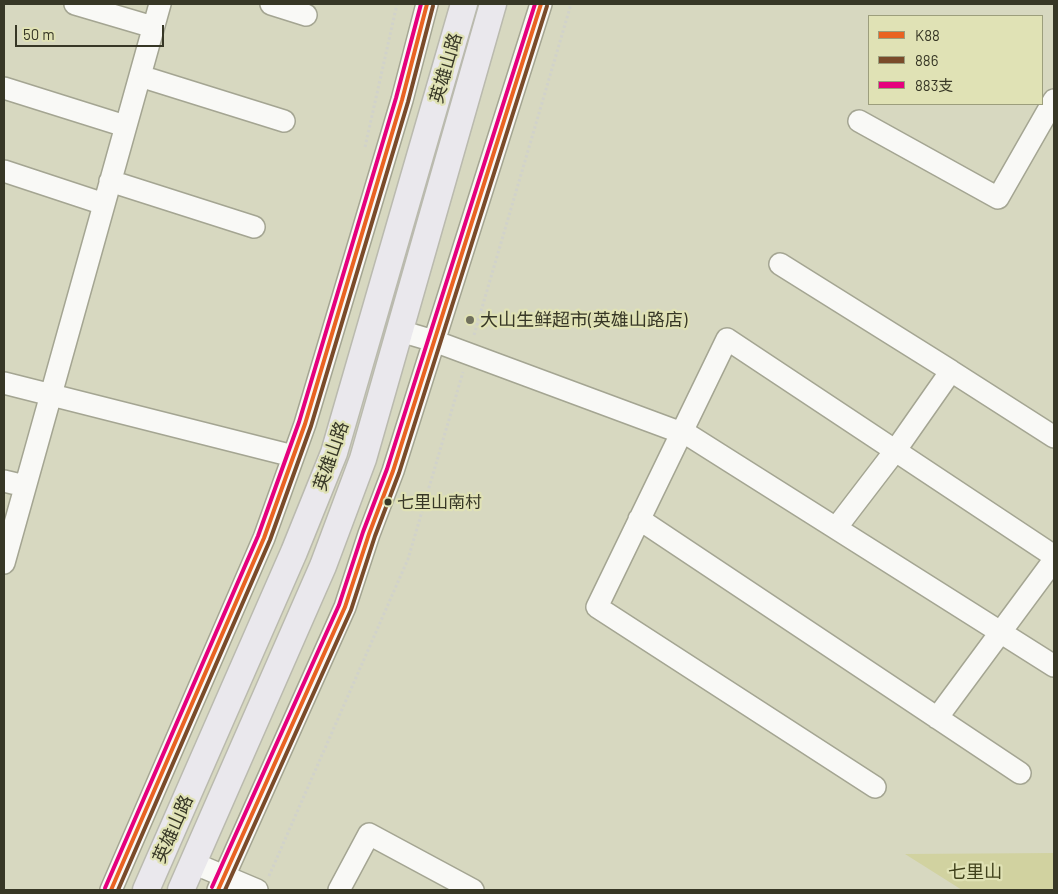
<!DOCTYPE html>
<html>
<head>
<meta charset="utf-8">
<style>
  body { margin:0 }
  #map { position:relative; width:1058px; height:894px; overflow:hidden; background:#d7d8c0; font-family:Barlow,"Noto Sans SC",sans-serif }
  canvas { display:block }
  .frame { position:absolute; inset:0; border:5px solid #373726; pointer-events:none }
  .legend { position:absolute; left:868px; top:15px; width:175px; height:90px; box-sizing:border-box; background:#e0e2b5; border:1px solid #9c9e7c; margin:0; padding:6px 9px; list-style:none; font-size:15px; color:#373726 }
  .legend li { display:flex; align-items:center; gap:10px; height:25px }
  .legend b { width:25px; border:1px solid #9c9e7c }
  .scale { position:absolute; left:15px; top:25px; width:149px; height:22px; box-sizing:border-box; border:2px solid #373726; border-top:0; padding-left:6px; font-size:15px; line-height:18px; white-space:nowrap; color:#373726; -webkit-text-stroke:4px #e0e2b5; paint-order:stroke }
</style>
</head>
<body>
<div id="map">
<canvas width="1058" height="894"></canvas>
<div class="frame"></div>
<ul class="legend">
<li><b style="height:6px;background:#e96322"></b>K88</li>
<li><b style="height:6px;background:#7a4b2a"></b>886</li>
<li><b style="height:6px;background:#e5007d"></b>883支</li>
</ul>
<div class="scale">50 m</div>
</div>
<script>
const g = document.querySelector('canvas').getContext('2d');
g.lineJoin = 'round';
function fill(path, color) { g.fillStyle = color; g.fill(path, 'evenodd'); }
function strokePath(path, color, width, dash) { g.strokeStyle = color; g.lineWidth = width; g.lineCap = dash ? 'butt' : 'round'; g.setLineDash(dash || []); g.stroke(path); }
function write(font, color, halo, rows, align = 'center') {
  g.font = font + ' Barlow,"Noto Sans SC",sans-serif'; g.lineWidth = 4.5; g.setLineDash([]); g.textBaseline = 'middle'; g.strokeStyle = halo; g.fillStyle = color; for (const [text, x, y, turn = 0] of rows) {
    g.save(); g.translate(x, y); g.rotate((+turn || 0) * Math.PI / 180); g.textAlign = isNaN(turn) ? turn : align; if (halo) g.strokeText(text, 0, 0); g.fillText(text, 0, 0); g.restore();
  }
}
const green = new Path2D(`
  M1054,853V890H962L905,854Z`);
const path = new Path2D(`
  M365,147L397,4
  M474,335L571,4
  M269,876L408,559L463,372`);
const minor = new Path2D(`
  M75,4L153,27
  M271,4L306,15
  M140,76L284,121
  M4,88L125,126
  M859,121L998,198L1054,100
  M4,171L104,204
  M110,181L254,227
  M780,264L951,371
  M400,331L434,341L690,436L1054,666
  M4,383L293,456
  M4,481L25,486
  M639,519L1020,773
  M836,528L895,451L951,371L1054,437
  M4,563L160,4
  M937,718L1054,560
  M875,787L597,607L727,339L1054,556
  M193,863L257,890
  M111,890L264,538L305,424L402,100L427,4
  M218,890L345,607L369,534L393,471L541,4
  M339,890L369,834L473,890`);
const major = new Path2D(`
  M146,890L294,552L334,453L464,4
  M181,890L323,566L363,459L493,4`);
const bus1 = new Path2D(`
  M111,890L264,538L305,424L402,100L427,4
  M218,890L345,607L369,534L393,471L541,4`);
const bus2 = new Path2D(`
  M118,890L270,540L311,426L408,102L433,6
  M225,890L351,610L375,536L399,473L547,6`);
const bus3 = new Path2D(`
  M212,887L339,605L363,532L387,469L535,4
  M105,888L258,536L299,422L396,98L421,4`);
const markers = [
  [470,320,5,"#6f6f5c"],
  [388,502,4.5,"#373726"]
];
const busNames = [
  ["七里山南村",397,502]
];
const streetNames = [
  ["英雄山路",446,68,-74],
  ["英雄山路",331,456,-71],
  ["英雄山路",173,829,-66]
];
const poiNames = [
  ["大山生鲜超市(英雄山路店)",480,320]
];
const parkNames = [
  ["七里山",975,872]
];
fill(green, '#d1d2a0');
strokePath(minor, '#a4a592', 24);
strokePath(major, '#babaae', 29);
strokePath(path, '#d1d2ca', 3, [2.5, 2.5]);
strokePath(minor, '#f9f9f6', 21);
strokePath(major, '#eae8ed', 26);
strokePath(bus1, '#e96322', 4);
strokePath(bus2, '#7a4b2a', 4);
strokePath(bus3, '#e5007d', 4);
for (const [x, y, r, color] of markers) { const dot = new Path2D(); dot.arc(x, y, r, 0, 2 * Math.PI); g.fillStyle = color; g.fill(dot); strokePath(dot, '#e0e2b5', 2); }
write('17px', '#373726', '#e0e2b5', busNames, 'left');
write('18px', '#373726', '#e0e2b5', streetNames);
write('18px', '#373726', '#e0e2b5', poiNames, 'left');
write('18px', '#41421c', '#e0e2b5', parkNames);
</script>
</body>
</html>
